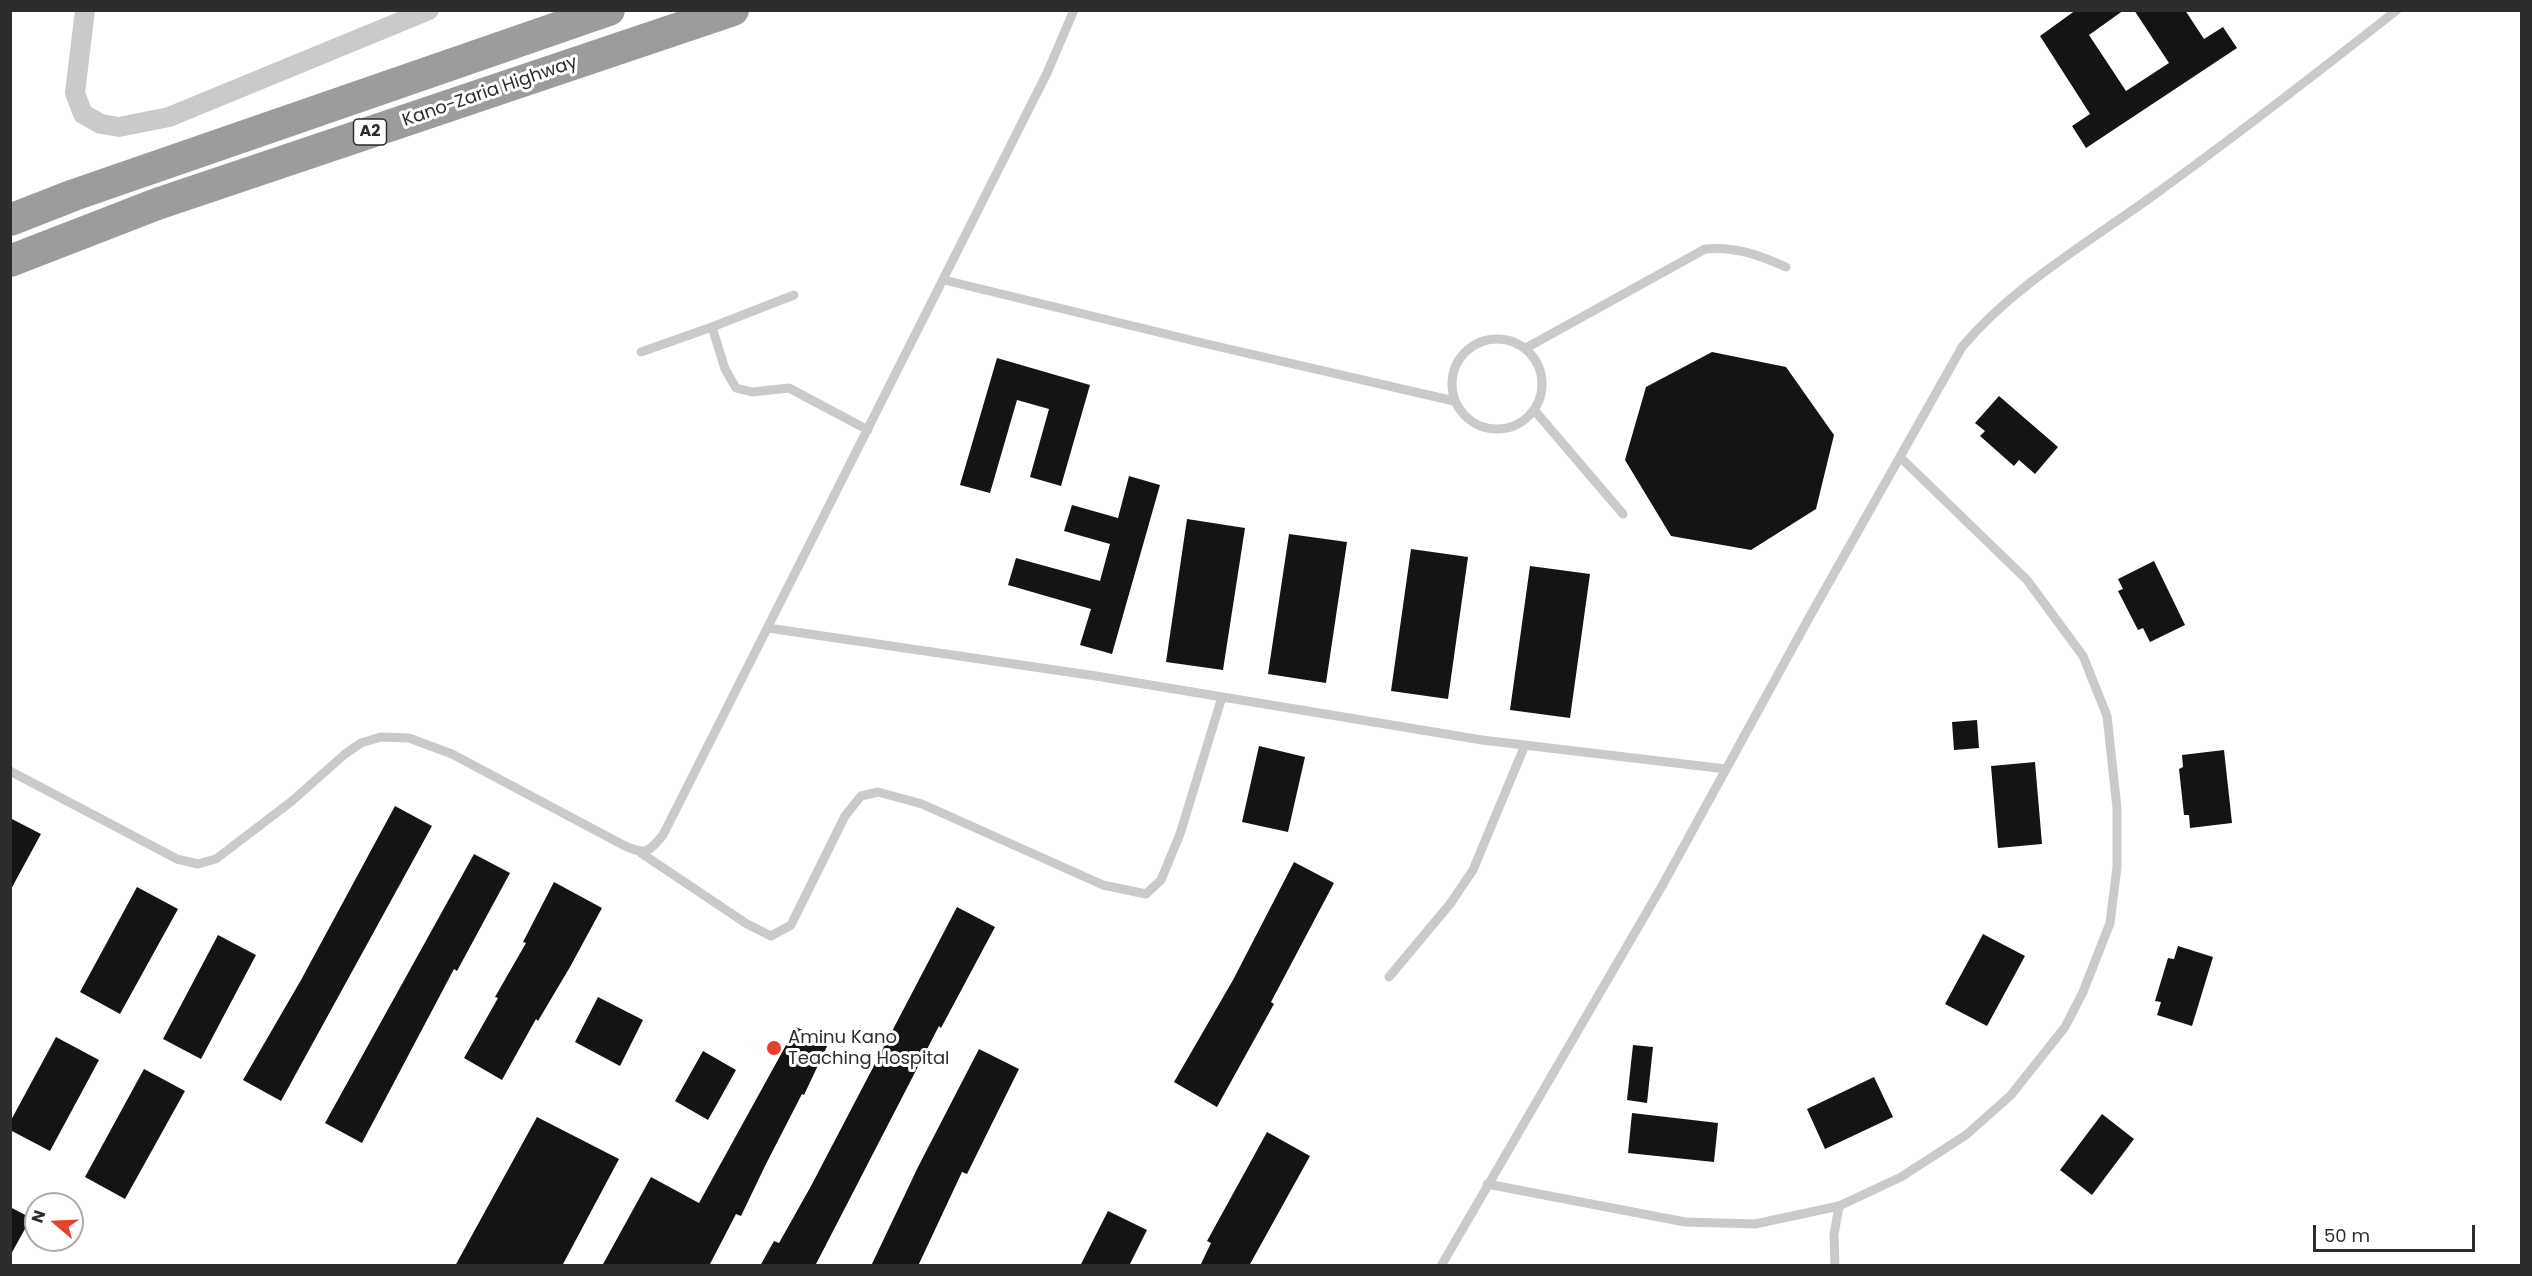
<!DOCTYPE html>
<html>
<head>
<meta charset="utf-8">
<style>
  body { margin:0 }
  #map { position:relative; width:2532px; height:1276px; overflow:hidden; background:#fff; font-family:Poppins,sans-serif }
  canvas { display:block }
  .frame { position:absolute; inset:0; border:12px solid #2d2d2d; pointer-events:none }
  .north { position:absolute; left:24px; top:1192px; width:60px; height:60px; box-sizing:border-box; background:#fff; border:2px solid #ababab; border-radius:50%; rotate:289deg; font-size:16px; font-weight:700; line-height:24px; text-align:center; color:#2d2d2d }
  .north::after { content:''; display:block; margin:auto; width:21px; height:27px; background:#e8412b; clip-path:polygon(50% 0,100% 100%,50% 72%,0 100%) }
  .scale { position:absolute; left:2313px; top:1225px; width:162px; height:27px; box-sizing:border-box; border:3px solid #2d2d2d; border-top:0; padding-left:8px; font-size:18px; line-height:21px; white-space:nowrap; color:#2d2d2d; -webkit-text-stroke:4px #fff; paint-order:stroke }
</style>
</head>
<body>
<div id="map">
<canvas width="2532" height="1276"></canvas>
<div class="frame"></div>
<div class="north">N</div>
<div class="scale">50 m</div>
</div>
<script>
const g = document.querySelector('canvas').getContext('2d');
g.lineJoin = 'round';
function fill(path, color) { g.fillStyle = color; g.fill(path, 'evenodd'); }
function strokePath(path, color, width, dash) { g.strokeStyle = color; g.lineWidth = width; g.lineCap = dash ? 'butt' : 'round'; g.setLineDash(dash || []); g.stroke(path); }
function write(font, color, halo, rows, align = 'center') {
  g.font = font + ' Poppins,sans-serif'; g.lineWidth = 6; g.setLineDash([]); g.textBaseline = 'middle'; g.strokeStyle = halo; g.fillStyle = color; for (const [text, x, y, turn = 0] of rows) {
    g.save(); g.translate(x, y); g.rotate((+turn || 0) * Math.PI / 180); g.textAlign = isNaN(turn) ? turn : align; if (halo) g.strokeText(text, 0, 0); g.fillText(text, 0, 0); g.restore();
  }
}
const building = new Path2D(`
  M2076,10H2124L2089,35L2126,91L2169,63L2134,10H2185L2204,39L2223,27L2237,48L2086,148L2072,126L2090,114L2040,36Z
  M1712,352L1786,367L1834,435L1816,509L1751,550L1671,536L1625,460L1646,387Z
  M997,358L1090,385L1061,486L1030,477L1049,409L1017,400L990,493L960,485Z
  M1999,396L2058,447L2035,474L2019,460L2014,466L1980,436L1985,431L1975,423Z
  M1129,476L1160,485L1112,654L1080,645L1091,609L1008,585L1016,558L1100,581L1110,544L1064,531L1072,505L1118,518Z
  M1187,519L1245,528L1223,670L1166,662Z
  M1289,534L1347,542L1326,683L1268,674Z
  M1411,549L1468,557L1448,699L1391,691Z
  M2154,561L2185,625L2150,642L2143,628L2138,630L2118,591L2123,589L2118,579Z
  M1530,566L1590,574L1570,718L1510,710Z
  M1977,720L1979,748L1954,750L1952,722Z
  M1259,746L1305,757L1288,832L1242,822Z
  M2224,750L2232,823L2190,828L2189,815H2184L2179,769L2183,767L2182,755Z
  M2035,762L2042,844L1998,848L1991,766Z
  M395,806L432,826L281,1101L243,1080L301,980Z
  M10,818L41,834L10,891Z
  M474,854L510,873L457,971L454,969L362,1143L325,1123Z
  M1294,862L1334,883L1271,1002L1274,1004L1217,1107L1174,1082L1233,980Z
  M554,882L602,908L570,967L538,1021L536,1019L502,1080L464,1058L498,998L495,997L526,943L523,942Z
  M137,887L178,909L120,1014L80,992Z
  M957,907L995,927L941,1028L939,1026L815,1266H760L774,1241L779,1243L811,1186Z
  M1983,934L2025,956L1987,1026L1945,1004Z
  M218,935L256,955L201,1059L163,1039Z
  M2178,946L2213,957L2192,1026L2157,1015L2161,1002L2155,1001L2168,958L2174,959Z
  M598,997L643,1020L620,1066L575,1042Z
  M796,1027L829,1042L804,1095L802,1094L766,1164L741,1216L736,1214L709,1266H602L651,1177L699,1203Z
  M56,1037L99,1060L50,1151L10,1130V1122Z
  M1633,1045L1653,1047L1647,1103L1627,1100Z
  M979,1049L1019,1069L967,1174L962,1172L918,1266H871L918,1167Z
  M703,1051L736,1070L708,1120L675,1101Z
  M144,1069L185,1091L125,1199L85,1177Z
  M1874,1077L1893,1117L1825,1149L1807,1109Z
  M1632,1113L1718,1123L1714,1162L1628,1153Z
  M2102,1114L2134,1139L2092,1195L2060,1170Z
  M537,1117L619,1159L562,1266H455Z
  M1267,1132L1310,1156L1249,1266H1200L1211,1243L1207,1241Z
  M10,1207L31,1218L10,1256Z
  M1108,1211L1147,1230L1129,1266H1080Z`);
const service = new Path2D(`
  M944,280L1207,344L1454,401
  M712,327L794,295
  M1452 384a45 45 0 1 1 90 0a45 45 0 1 1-90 0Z
  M1526,348L1705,249C1735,246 1759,255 1786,267
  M641,352L712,327L725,369L736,388L752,392L789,388L868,430
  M1535,411L1623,514
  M768,628L1096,676L1482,740L1726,769
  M10,771L177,859L198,864L216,859L292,801L345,754L361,743L381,737L409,738L452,754L625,846C646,855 648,853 663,835L1047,73L1074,10
  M641,853L747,924L771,936L791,925L845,816L861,796L878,792L922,804L1103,885L1146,894L1161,880L1180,834L1222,697
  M1389,977L1450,904L1473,870L1525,745
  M1487,1184L1685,1222L1755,1224L1839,1206L1901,1177L1966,1135L2011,1095L2065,1027L2083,992L2110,923L2117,867V808L2107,716L2083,656L2027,580L1900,457
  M1441,1266L1662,886L1810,616L1962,347C2014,285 2089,242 2154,195C2237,135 2317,73 2397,10
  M1835,1266L1834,1235L1839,1206`);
const minor = new Path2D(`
  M85,10L75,93L83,114L101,124L119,127L169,117L429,10`);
const trunk = new Path2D(`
  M10,220L74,195L609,10
  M10,261L157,204L733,10`);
const markers = [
  [774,1048,8,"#e8412b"]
];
const shields = [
  [370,132,33]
];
const shieldNames = [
  ["A2",370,132]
];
const streetNames = [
  ["Kano-Zaria Highway",490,92,-19]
];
const poiNames = [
  ["Aminu Kano",788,1038],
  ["Teaching Hospital",788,1059]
];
fill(building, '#141414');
strokePath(service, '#cacaca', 9);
strokePath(minor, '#cacaca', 20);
strokePath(trunk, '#9c9c9c', 32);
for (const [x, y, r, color] of markers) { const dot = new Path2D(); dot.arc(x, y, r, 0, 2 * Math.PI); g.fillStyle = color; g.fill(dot); strokePath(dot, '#fff', 2); }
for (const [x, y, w] of shields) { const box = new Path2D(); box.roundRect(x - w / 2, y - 13, w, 26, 4.5); g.fillStyle = '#fff'; g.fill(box); strokePath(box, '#2d2d2d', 1.5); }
write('bold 16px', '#2d2d2d', null, shieldNames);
write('18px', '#2d2d2d', '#fff', streetNames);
write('18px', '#2d2d2d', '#fff', poiNames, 'left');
</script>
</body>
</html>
